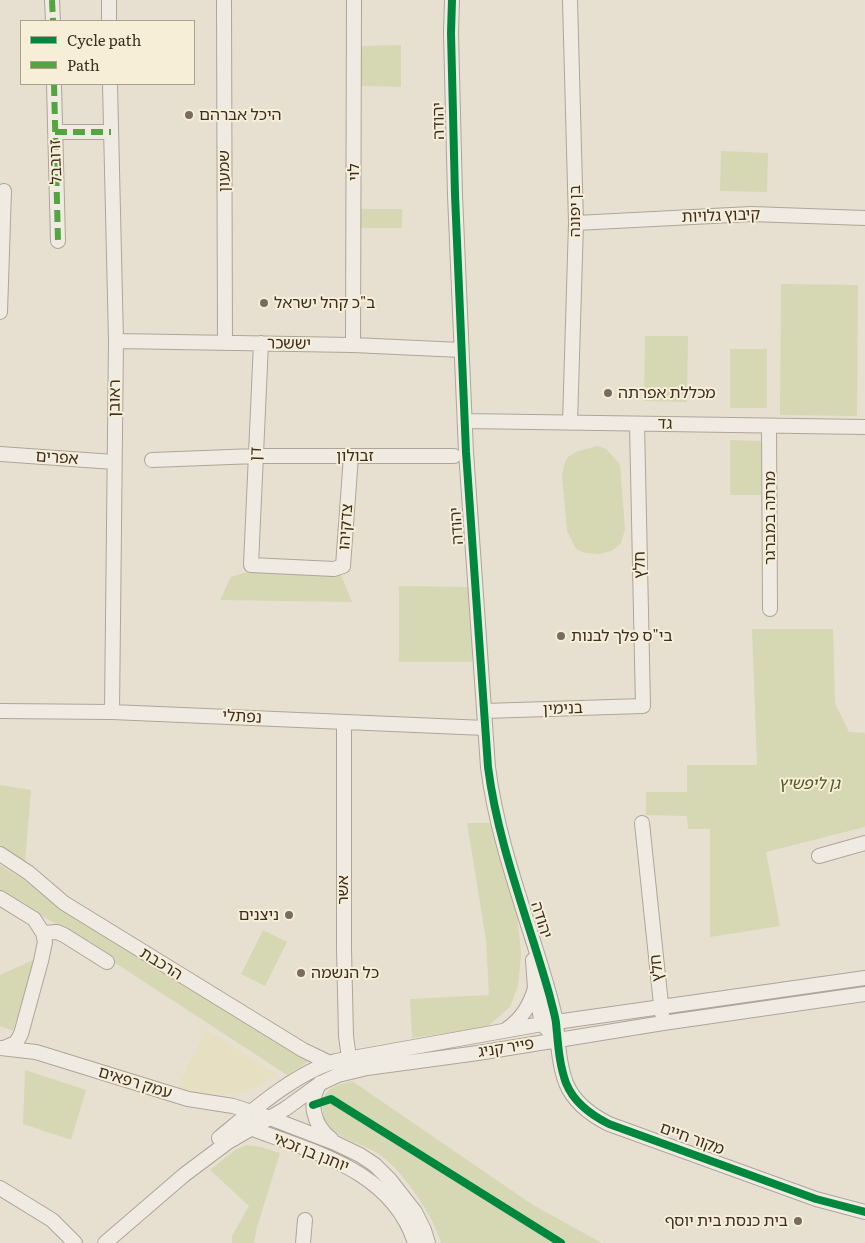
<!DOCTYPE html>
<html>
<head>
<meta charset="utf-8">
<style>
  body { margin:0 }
  #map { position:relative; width:865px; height:1243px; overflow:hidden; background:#e7e0d1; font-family:Literata,serif }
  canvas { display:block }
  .legend { position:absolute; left:20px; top:20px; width:175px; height:65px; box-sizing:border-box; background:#f7eed8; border:1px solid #ada18e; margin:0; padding:6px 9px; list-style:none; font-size:15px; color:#3d2e20 }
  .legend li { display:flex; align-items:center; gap:10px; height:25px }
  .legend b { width:25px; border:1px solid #ada18e }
</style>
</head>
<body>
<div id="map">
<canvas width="865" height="1243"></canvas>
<ul class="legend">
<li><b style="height:6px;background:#00873e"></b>Cycle path</li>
<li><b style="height:6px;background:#54a441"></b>Path</li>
</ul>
</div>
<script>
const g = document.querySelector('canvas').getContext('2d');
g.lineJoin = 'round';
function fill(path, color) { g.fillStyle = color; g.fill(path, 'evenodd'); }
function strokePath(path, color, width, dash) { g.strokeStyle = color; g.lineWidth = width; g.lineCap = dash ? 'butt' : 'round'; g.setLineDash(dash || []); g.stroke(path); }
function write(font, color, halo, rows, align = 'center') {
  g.font = font + ' Literata,"Noto Sans Hebrew",serif'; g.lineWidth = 4; g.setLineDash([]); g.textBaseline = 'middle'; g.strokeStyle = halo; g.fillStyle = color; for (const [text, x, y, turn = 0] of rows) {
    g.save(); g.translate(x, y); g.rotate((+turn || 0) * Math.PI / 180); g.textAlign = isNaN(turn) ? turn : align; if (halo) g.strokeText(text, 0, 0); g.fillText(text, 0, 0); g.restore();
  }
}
const farmland = new Path2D(`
  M206,1029L276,1074L259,1086L233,1094L213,1096L176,1090Z`);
const green = new Path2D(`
  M401,45V87L361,86L360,46Z
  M721,151L768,153L767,192L720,191Z
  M359,209H402V228H359Z
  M781,284L858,285L857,416L780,415Z
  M645,336H688L687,402L644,401Z
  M730,349H767V408H730Z
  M730,440L761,441V495H730Z
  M597,446L606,449L620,464L625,530L621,543L613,550L601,554L585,553L576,549L567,531L562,475L565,462L568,457L576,452Z
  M250,571L341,575L352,602L220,600L231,577Z
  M399,586L472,587V662H399Z
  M752,629H833L835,703L849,732L865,733V827L766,852L780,926L710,937V829H688L687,816L646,815V792H687V765H757Z
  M0,785L31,790L25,862L0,846Z
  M467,823H494L515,892L521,954L518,986L510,1007L487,1027L412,1038L410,999L489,995L486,940Z
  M0,865L311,1060L287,1075L54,923L0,891Z
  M263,930L287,942L265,986L241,974Z
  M35,959L13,1031L0,1026V975Z
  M25,1070L86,1090L71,1140L23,1124Z
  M352,1081L533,1205L602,1243H441C434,1217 403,1171 380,1155C364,1143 335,1140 325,1121C323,1115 322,1107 323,1102C325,1087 339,1085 352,1081Z
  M246,1145L261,1147L280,1153L257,1227L254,1243H232V1236L249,1206L210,1170L235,1150Z`);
const minor = new Path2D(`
  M52,0L53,21
  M109,0V21
  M224,0L225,343
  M452,0L451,33L455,195L466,452L488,767C498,846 529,921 550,997C552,1006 555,1015 556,1023C558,1043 559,1064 566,1083C574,1103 591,1115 609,1124L816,1199L865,1212
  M54,84L58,241
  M110,84L116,341L112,712
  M55,132H111
  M576,223L751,214L865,218
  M0,312L4,191
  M116,341L353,345L461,350
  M261,343L251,565L334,569L343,566L351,456
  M353,345L354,0
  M466,421L865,427
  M570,423L576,223L570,0
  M769,426L770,609
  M0,454L114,462
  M152,460L256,456H454
  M0,711L112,712L485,728
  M484,711L643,706L637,424
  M344,722V949L346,1036L349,1058
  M642,823L662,1014
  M0,854L29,873L64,903L303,1050L330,1063
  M819,856L865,843
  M0,898L34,919L43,933L45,942L41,961L21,1034L16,1043L4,1048
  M43,933L57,932L64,935L107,962
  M533,960L535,988L542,1024L548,1030
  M507,1029C522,1019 530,1006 535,988
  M0,1048L36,1052L188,1099L233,1106L270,1118L335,1143L360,1155L375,1165L390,1180L415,1212L424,1230L428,1243
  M320,1083C308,1102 313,1125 331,1139
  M250,1128C313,1152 392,1170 415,1243
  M219,1138C252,1111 295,1073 336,1061L542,1024L865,978
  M0,1188L52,1220L75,1243
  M105,1243L184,1175L228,1142L285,1109L321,1083L338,1075L367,1068L478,1053L663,1023L865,994
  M303,1243L305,1220`);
const quiet = new Path2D(`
  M52,0L53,21
  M54,84L58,241
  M55,132H111`);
const cycleway = new Path2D(`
  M452,0L451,33L455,195L466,452L488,767C498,846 529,921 550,997C552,1006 555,1015 556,1023C558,1043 559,1064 566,1083C574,1103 591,1115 609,1124L816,1199L865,1212
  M313,1105L331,1099L561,1243`);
const markers = [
  [189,115,5,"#786c5e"],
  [264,303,5,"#786c5e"],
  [608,393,5,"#786c5e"],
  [561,636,5,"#786c5e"],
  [289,915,5,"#786c5e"],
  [301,973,5,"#786c5e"],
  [798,1221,5,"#786c5e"]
];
const poiNames = [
  ["היכל אברהם",199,115],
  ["ב\"כ קהל ישראל",274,303],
  ["מכללת אפרתה",618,393],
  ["בי\"ס פלך לבנות",571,636],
  ["ניצנים",279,915,"right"],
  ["כל הנשמה",311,973],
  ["בית כנסת בית יוסף",788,1221,"right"]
];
const streetNames = [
  ["יהודה",439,121,-91],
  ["זרובבל",56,162,-92],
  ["שמעון",224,171,-90],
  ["לוי",354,172,-90],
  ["בן יפונה",575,211,-90],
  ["קיבוץ גלויות",721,216,-2],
  ["יששכר",289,344,1],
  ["ראובן",115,398,-89],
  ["גד",665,424,1],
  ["דן",256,454,-88],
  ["זבולון",355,456],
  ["אפרים",57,458,4],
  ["מרתה במברגר",770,518,-90],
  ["יהודה",457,526,-94],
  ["צדקיהו",346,527,-86],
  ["חלץ",640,565,-91],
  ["בנימין",563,709,-2],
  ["נפתלי",242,717,3],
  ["אשר",343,890,-90],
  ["יהודה",541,920,73],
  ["הרכבת",161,964,32],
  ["חלץ",657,968,-96],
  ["פייר קניג",506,1048,-9],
  ["עמק רפאים",135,1083,17],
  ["מקור חיים",692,1139,20],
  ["יוחנן בן זכאי",311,1153,22]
];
const parkNames = [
  ["גן ליפשיץ",809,784]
];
fill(farmland, '#e6dfc2');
fill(green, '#d6d7b3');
strokePath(minor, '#ada599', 16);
strokePath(minor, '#efebe3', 14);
strokePath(quiet, '#54a441', 6, [12, 6]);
strokePath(cycleway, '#00873e', 8);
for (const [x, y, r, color] of markers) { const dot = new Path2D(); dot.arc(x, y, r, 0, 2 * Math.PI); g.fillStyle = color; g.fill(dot); strokePath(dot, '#f7eed8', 2); }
write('16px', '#3d2e20', '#f7eed8', poiNames, 'left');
write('16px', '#3d2e20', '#f7eed8', streetNames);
write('italic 16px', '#4d5a26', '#f7eed8', parkNames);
</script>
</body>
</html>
